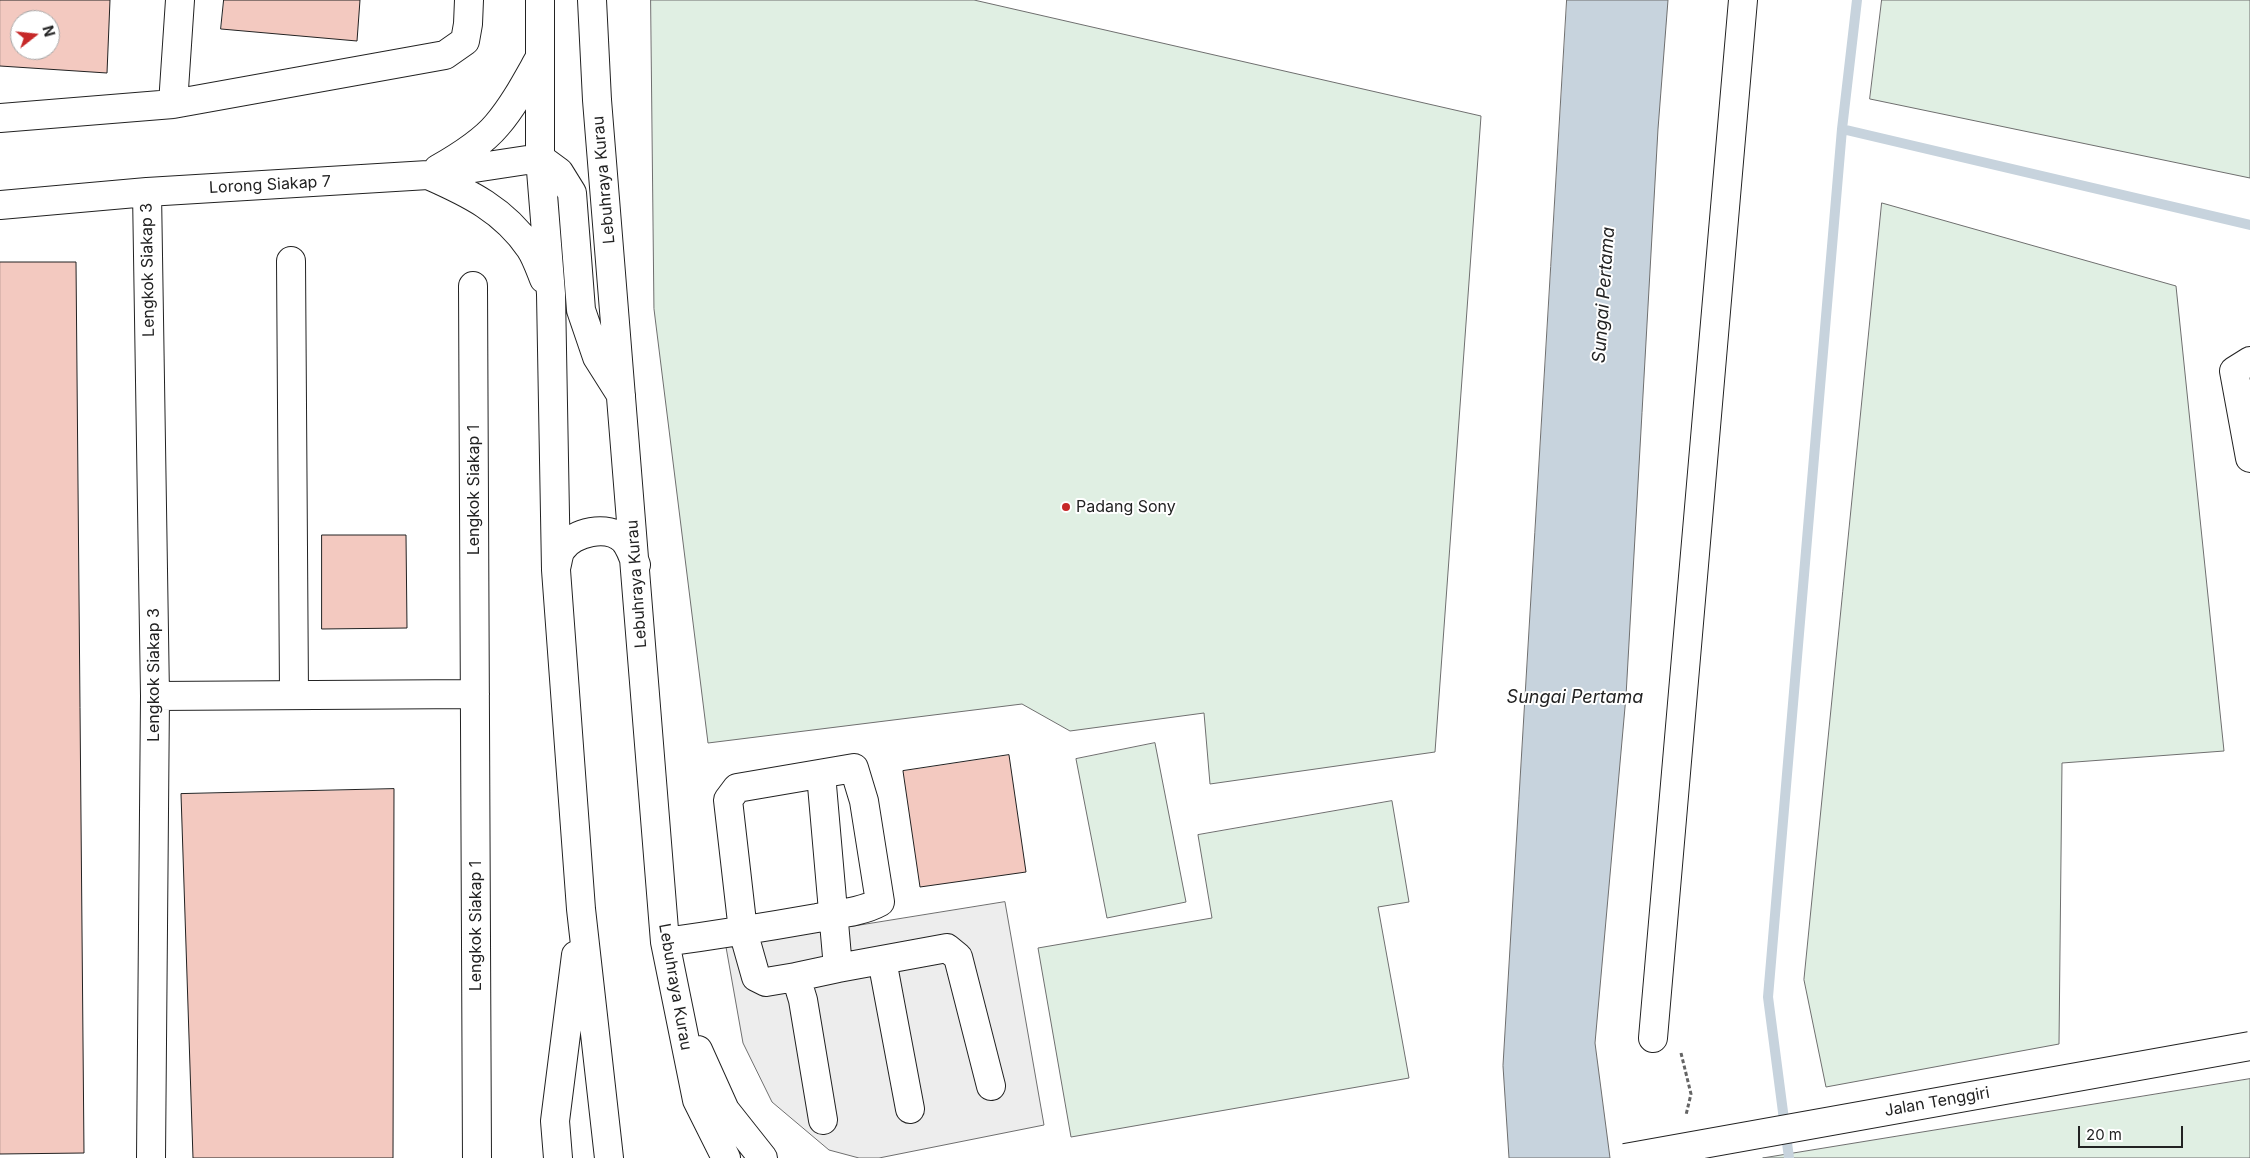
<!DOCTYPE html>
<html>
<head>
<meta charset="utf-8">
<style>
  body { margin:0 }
  #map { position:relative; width:2250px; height:1158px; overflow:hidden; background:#fff; font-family:Inter,sans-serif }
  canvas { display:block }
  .north { position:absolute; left:10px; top:10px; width:50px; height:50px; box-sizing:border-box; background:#fff; border:1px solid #a7a7a7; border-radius:50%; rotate:74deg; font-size:14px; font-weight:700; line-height:20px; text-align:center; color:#222 }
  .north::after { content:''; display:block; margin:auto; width:18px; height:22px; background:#c62828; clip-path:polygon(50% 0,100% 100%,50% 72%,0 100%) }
  .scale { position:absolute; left:2078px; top:1126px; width:105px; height:22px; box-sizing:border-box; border:2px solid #222; border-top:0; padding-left:6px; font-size:15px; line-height:18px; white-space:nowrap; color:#222; -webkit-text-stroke:4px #fff; paint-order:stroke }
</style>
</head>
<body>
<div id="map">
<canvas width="2250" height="1158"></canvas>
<div class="north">N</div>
<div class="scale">20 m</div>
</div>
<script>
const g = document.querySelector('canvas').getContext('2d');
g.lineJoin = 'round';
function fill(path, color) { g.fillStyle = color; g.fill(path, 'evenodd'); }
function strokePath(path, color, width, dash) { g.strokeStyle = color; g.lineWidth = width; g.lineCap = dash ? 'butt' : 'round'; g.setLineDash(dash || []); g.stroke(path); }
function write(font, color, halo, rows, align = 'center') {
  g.font = font + ' Inter,sans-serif'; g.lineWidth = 4; g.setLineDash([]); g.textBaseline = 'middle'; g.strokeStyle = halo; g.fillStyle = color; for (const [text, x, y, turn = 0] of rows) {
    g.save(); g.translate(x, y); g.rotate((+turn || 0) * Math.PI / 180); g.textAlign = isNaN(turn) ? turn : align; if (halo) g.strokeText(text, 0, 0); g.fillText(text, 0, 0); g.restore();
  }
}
const green = new Path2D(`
  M651,0H974L1481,116L1435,752L1210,784L1204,713L1070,731L1022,704L708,743L654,309Z
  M1882,0H2250V178L1870,99Z
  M1882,203L2176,286L2224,751L2062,763L2059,1044L1826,1087L1804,980Z
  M1155,743L1186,902L1107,918L1076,759Z
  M1392,801L1409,902L1378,907L1409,1078L1071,1137L1038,948L1212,918L1198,835Z
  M2250,1079V1158H1763Z`);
const parking = new Path2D(`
  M1005,902L1044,1125L879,1158H859L829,1150L772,1102L743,1043L726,947Z`);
const water = new Path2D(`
  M1567,0H1668L1658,129L1626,696L1595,1043L1610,1158H1509L1503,1066Z`);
const stream = new Path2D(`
  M1842,129L2250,225
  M1789,1158L1768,997L1842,129L1857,0`);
const building = new Path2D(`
  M0,0H110L107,73L0,66ZM20,20H50V50H20Z
  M224,0H360L357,41L221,29Z
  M0,262H76L84,1153L0,1154Z
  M322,535H406L407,628L322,629Z
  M1009,755L1026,872L920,887L903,771Z
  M394,789L393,1158H193L181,794Z`);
const path = new Path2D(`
  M1681,1053L1691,1094L1686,1115`);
const minor = new Path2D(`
  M540,0V158L551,294L556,570L581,909L609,1158
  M592,0L597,100L665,942L697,1100L726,1158
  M173,104L180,0
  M0,118L173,104L445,55L465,41L468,24L469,0
  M438,169C459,157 482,143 497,125C514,105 526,82 539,59
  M428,175C469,193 504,210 530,248C536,257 540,269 544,279
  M147,192L155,696L151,1158
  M0,205L147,192L428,175L540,158L559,172L572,193L581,310L597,357L621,395
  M291,261L294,693
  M473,286L477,1158
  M2250,361L2234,371L2250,458
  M556,568C558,562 558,554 562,549C573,532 608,524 624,540C630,547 633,556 636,565
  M155,696L475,694
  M821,774L838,968L947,948L958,957L991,1086
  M665,942C716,935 766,927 817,918C837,914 862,912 880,902L864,801L854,768L737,788L728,800L743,931L756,977L766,982L796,977
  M882,960L910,1109
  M1653,1038L1743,0
  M698,1050L725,1110L763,1158
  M823,1120L803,1000L796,977L838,968
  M558,1158L555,1121L576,955`);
const minorBridge = new Path2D(`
  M1625,1158L2250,1046`);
const markers = [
  [1066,507,5,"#c62828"]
];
const streetNames = [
  ["Lebuhraya Kurau",604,180,-95],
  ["Lorong Siakap 7",270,185,-3],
  ["Lengkok Siakap 3",148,270,-91],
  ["Lengkok Siakap 1",474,490,-90],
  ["Lebuhraya Kurau",637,584,-94],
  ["Lengkok Siakap 3",154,675,-90],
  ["Lengkok Siakap 1",476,926,-90],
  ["Lebuhraya Kurau",675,987,80],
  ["Jalan Tenggiri",1937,1102,-10]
];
const poiNames = [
  ["Padang Sony",1076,507]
];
const waterNames = [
  ["Sungai Pertama",1604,295,-86],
  ["Sungai Pertama",1575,698]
];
fill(green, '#e0efe3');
strokePath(green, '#6f6f6f', 1);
fill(parking, '#ededed');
strokePath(parking, '#6f6f6f', 1);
fill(water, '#c7d3dd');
strokePath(water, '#6f6f6f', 1);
strokePath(stream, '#c7d3dd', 10);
fill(building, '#f3c9c0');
strokePath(building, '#222', 1);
strokePath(minor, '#222', 30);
strokePath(path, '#646464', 3, [4, 2.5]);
strokePath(minor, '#fff', 28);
strokePath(minorBridge, '#222', 30, []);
strokePath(minorBridge, '#fff', 28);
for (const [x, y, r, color] of markers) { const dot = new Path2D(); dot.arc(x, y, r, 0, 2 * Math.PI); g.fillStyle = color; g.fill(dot); strokePath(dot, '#fff', 2); }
write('16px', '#222', '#fff', streetNames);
write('16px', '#222', '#fff', poiNames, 'left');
write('italic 18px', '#222', '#fff', waterNames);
</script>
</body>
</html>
